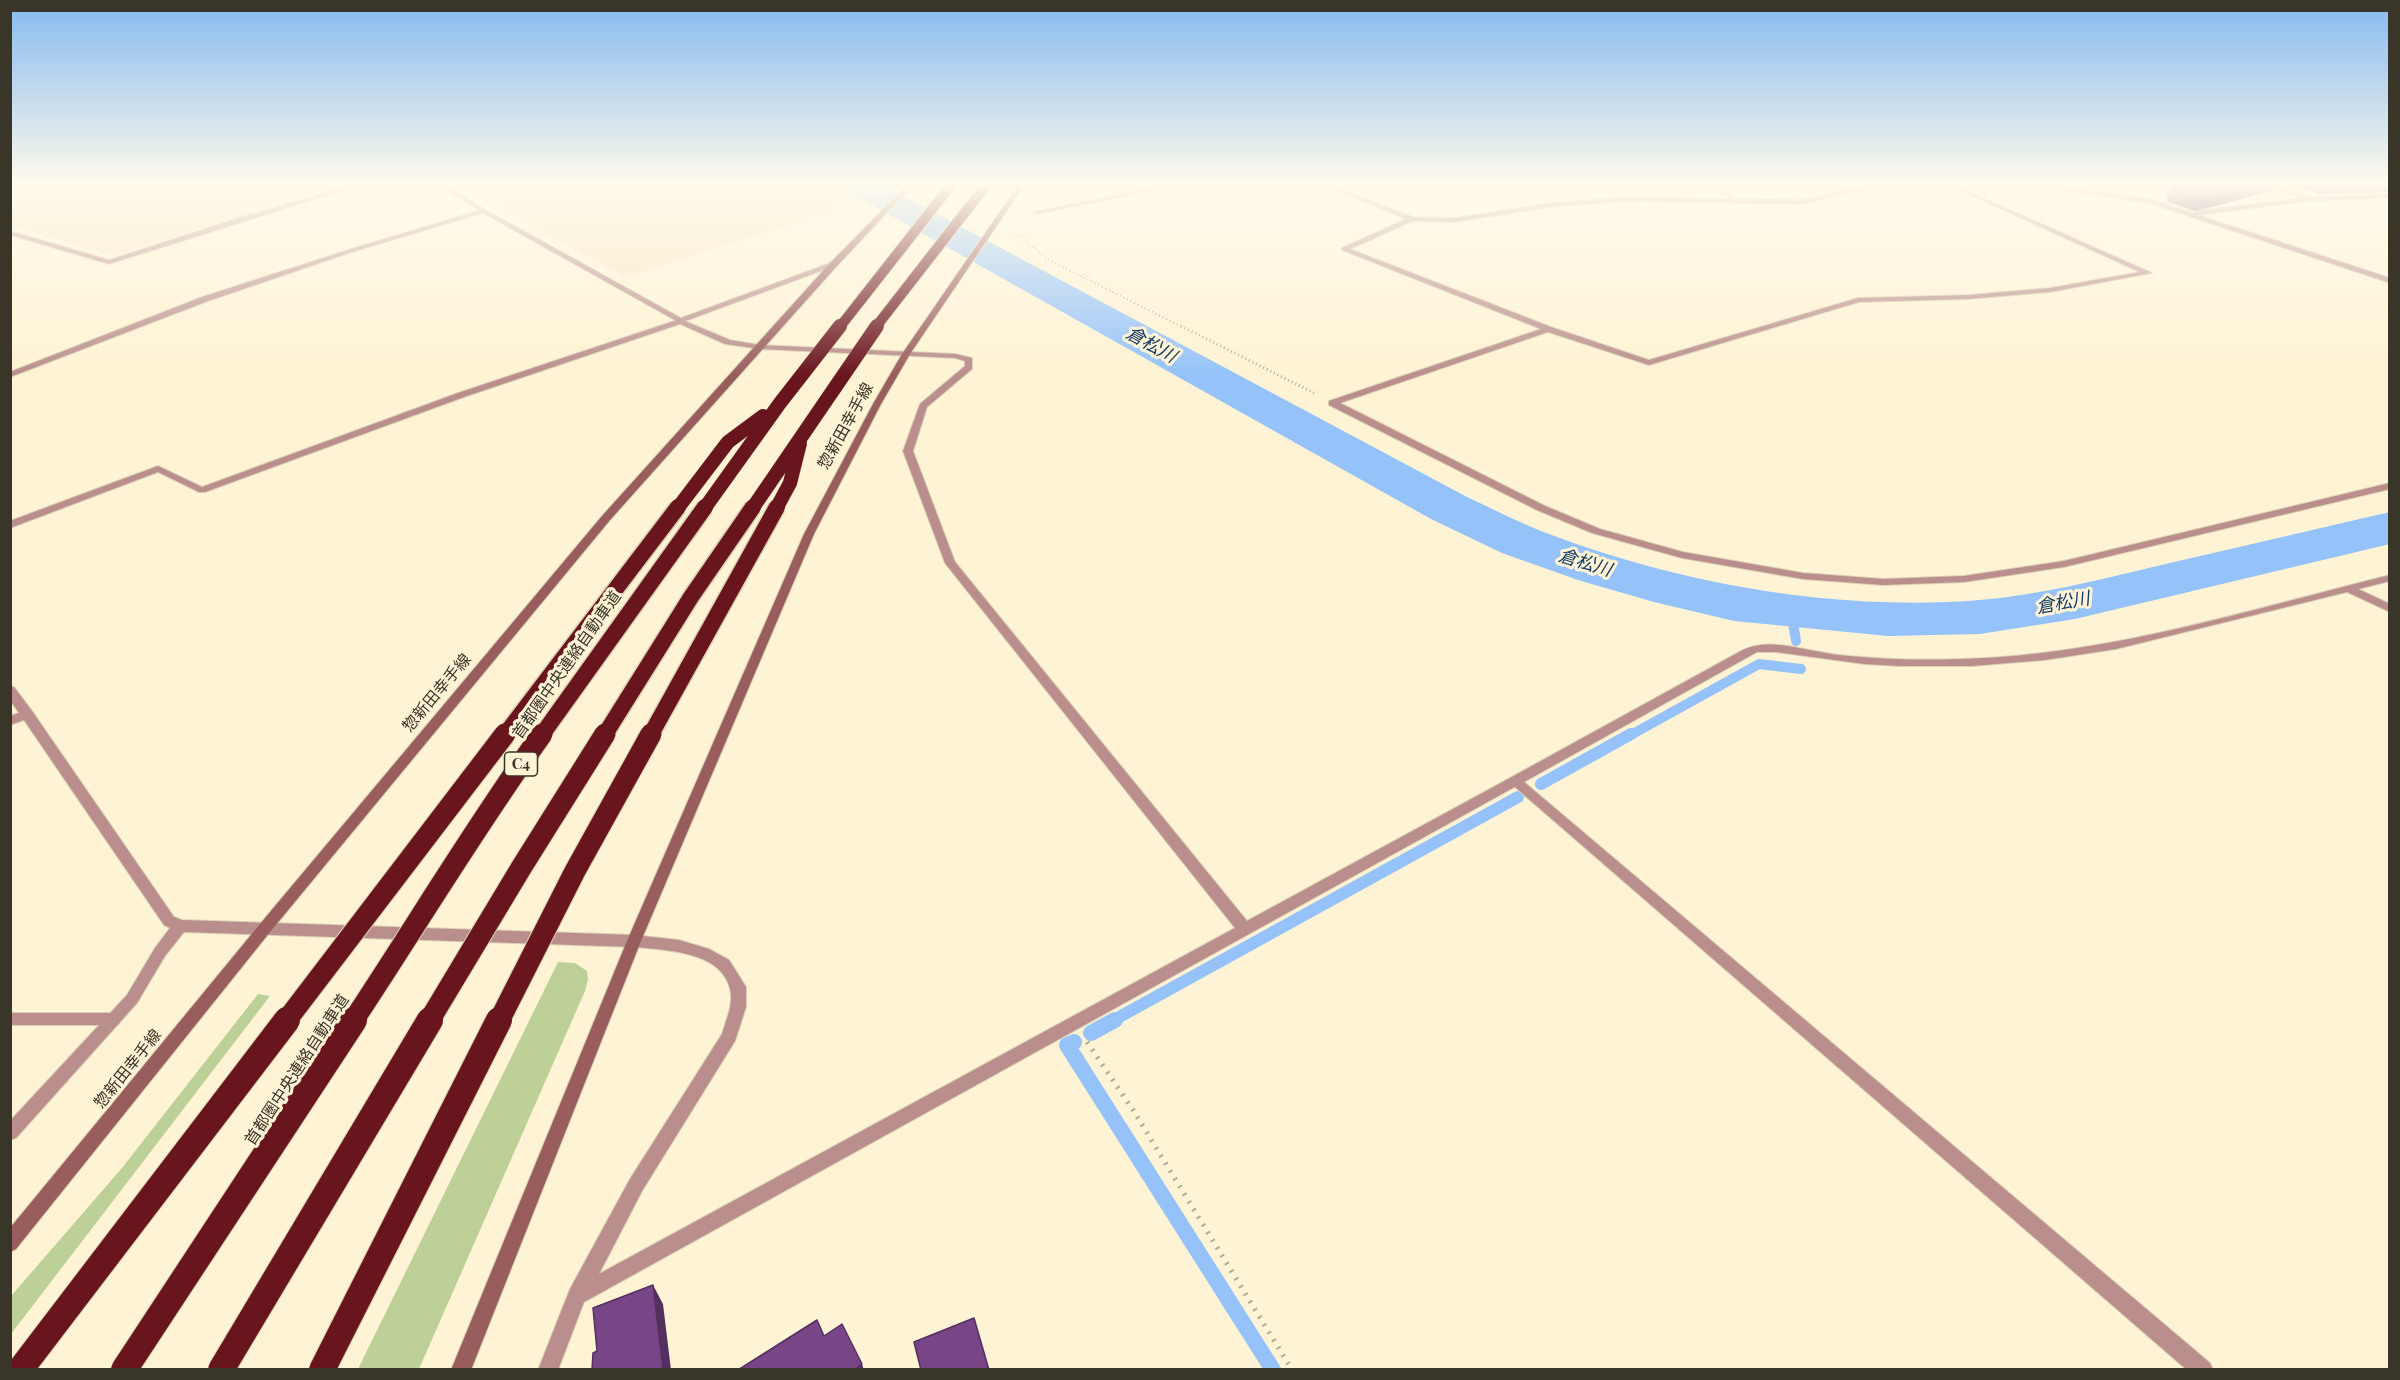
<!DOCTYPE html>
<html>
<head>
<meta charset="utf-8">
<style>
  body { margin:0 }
  #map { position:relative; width:2400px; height:1380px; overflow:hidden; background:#fef3d4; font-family:"Playfair Display",serif }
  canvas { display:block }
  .frame { position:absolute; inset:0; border:12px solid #393529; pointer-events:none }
</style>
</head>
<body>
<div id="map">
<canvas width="2400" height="1380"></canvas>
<div class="frame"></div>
</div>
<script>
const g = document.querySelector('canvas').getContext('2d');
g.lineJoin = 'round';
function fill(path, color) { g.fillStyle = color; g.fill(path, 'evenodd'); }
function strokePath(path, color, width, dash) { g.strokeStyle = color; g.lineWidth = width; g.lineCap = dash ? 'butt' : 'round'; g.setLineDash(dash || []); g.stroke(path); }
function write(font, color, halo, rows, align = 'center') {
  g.font = font + ' "Playfair Display","Noto Sans JP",serif'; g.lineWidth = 6; g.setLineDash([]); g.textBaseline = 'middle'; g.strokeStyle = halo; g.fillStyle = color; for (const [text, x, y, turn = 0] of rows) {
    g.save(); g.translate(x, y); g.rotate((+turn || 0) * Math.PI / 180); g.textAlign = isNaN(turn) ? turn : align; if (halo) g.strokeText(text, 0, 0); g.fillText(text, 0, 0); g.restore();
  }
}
const built = new Path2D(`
  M10,184H346L112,256L11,226Z
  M455,184H802L846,207L625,277Z`);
const green = new Path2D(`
  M558,962L575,963L587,971L588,979L585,991L419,1369H358Z
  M258,994L270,996L11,1334V1296L122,1168Z`);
const streamFar2 = new Path2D(`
  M1791,611L1796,641
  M1629,736L1759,664L1801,669`);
const streamFar1 = new Path2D(`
  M1541,784L1631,734
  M1112,1021L1518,797`);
const stream = new Path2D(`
  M1091,1033L1115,1020
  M1074,1042L1067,1045L1273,1370`);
const river = new Path2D(`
  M842,184H881L1467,497C1491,508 1516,521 1541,531C1675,583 1835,612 1980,600C2039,595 2099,580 2157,566C2235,548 2312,530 2390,512V544L2075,619L1980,634L1888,636L1734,621L1654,602L1578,580L1502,553L1431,519L847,191Z`);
const pathFar2 = new Path2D(`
  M1013,234L1021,237L1047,259L1184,328`);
const pathFar1 = new Path2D(`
  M1181,326L1316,394`);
const path = new Path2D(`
  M1087,1042L1133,1110L1292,1370`);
const service = new Path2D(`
  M1173,184H1183L1037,214L1034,212Z
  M2390,575V581L2358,589L2390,604V612L2347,592L2116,649L2045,660L1972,666H1900L1864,664L1776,652H1757L1524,782L2210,1363L2213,1370H2187L1508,781L1510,778L1741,651C1766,638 1795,648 1821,652C1834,655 1848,656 1862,657C1895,660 1929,660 1962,659C2108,655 2249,610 2390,575Z
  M10,1013H113L119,1014L121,1019L119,1024L113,1025H10Z`);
const minor = new Path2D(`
  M355,184H363L109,264L10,235V231L109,260L245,216Z
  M437,184H444L487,211L482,212Z
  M1320,184H1327L1413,217L1454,218L1551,203L1628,197L1731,199L1705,184H1712L1739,199L1803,200L1874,184H1883L1882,185L1803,204L1628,201L1551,207L1454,222L1413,221L1350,249L1551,327L1649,360L1858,298L1969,295L2050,288L2140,272L1945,184H1952L2152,273L2050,292L1969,299L1859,302L1649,365L1548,332L1340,403L1545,506L1600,529L1683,552L1803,573L1883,579L1964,576L2064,561L2390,483V489L2064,567L1964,582L1883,585L1803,579L1682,558L1592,533L1537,510L1329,405V401L1541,329L1342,250V248L1406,219Z
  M2023,184H2036L2150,199L2194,213L2197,211L2301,198L2263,184H2271L2310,197L2390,194V198L2309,201L2198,215L2390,278V283L2149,203Z
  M680,319L730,340L760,345L956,354L972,358V369L927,407L913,451L955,562L1247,921L1510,778H1520L1522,781L1520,784L584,1302L558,1370H538L570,1289L630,1179L722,1034C726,1020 734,1004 730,989C722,951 664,950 634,947L184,932L165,956L137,1003L16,1138L10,1140V1121L127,995L155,948L170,928L164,925L24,720L10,725V716L19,713L10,700V686L14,687L32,711L174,917L182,920L634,935L679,940L709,949L729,960L746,987V1007L735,1041L642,1191L599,1274L1235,928L945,563L903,451L920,404L965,366V361L955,358L760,349L725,344L680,324L464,397L205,492H199L158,472L10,528V521L158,466L202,487L458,393Z`);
const tertiary = new Path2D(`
  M484,209L681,318L830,263L837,265L680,323L483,213L355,251L208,301L10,377V372L202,297L351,249Z`);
const secondary = new Path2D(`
  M908,184H914L836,267L610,520L270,932L16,1249L10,1252V1228L260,924L602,516L830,263Z
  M1019,184H1025L910,354L881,404L814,534L641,941L471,1370H451L627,941L804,534L873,404L902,354Z`);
const motorwayBridgeFar4 = new Path2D(`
  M839,328L952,184
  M875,328L987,184`);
const motorwayBridgeFar3 = new Path2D(`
  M677,509L728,442L763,416
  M704,509L780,403L840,326
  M752,509L877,326
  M776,509L790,483L800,443`);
const motorwayBridgeFar2 = new Path2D(`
  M504,736L678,507
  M541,736L705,507
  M604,736L691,597L753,507
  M650,736L777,507`);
const motorwayBridgeFar1 = new Path2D(`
  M286,1021L505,734
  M353,1021C416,926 475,827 542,734
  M429,1021L521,868L605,734
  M499,1021L575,871L651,734`);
const motorwayBridge = new Path2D(`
  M20,1370L287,1020
  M124,1370L354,1020
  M221,1370L430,1020
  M322,1370L499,1020`);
const wall = new Path2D(`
  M2277,184H2390V192L2319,194L2299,187L2290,188Z
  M2172,187L2273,190L2216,206L2194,211L2168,202L2167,198Z`);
const shadedWall = new Path2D(`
  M2262,184H2277L2273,190L2216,206L2194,211L2199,199Z
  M2292,184H2301L2299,187L2290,188Z
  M653,1285L663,1304L671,1370H663Z
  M862,1364L864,1370H854Z`);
const building = new Path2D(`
  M2180,184H2262L2222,195L2199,199L2173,191L2172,187Z
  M653,1285L663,1370H592L593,1353L597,1351L593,1308Z
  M974,1318L989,1370H921L914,1342Z
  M817,1320L824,1336L842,1324L862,1364L854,1370H738Z`);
const shields = [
  [521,764,33]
];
const shieldNames = [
  ["C4",521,764]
];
const streetNames = [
  ["惣新田幸手線",846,426,-61],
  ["首都圏中央連絡自動車道",567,665,-55],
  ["惣新田幸手線",437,693,-50],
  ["惣新田幸手線",128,1069,-51],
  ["首都圏中央連絡自動車道",297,1070,-57]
];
const waterNames = [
  ["倉松川",1151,345,29],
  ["倉松川",1585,563,17],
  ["倉松川",2063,603,-10]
];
fill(built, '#f5e7c2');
fill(green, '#bdd097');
strokePath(streamFar2, '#94c2f9', 10);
strokePath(streamFar1, '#94c2f9', 12);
strokePath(stream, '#94c2f9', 16);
fill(river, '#94c2f9');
strokePath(service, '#dbd1b5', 2);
strokePath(minor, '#dbd1b5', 2);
strokePath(tertiary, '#dbd1b5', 2);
strokePath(secondary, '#dbd1b5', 2);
strokePath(pathFar2, '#b2aa92', 2, [1, 3]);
strokePath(pathFar1, '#b2aa92', 3, [1, 3]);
strokePath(path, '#b2aa92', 5, [2, 7]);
fill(service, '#b98e8d');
fill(minor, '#b98e8d');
fill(tertiary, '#b98e8d');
fill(secondary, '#985d5c');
strokePath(motorwayBridgeFar4, '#dbd1b5', 12, []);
strokePath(motorwayBridgeFar3, '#dbd1b5', 15, []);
strokePath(motorwayBridgeFar2, '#dbd1b5', 19, []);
strokePath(motorwayBridgeFar1, '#dbd1b5', 23, []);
strokePath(motorwayBridge, '#dbd1b5', 28, []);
strokePath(motorwayBridgeFar4, '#69151e', 10);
strokePath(motorwayBridgeFar3, '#69151e', 14);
strokePath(motorwayBridgeFar2, '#69151e', 16);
strokePath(motorwayBridgeFar1, '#69151e', 21);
strokePath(motorwayBridge, '#69151e', 26);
fill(wall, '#673b73');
fill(shadedWall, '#54305e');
fill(building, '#784586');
strokePath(building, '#54305e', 1.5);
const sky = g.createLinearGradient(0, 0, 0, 377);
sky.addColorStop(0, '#86baef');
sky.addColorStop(0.49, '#fffaec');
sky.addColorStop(1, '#fffaec00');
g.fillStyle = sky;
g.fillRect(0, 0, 2400, 377);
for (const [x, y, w] of shields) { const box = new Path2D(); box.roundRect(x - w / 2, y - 12, w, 24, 4.5); g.fillStyle = '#fef3d4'; g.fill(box); strokePath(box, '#393529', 1.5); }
write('bold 15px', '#393529', null, shieldNames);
write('16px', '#393529', '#fef3d4', streetNames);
write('italic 18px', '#123a65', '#fef3d4', waterNames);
</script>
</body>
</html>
